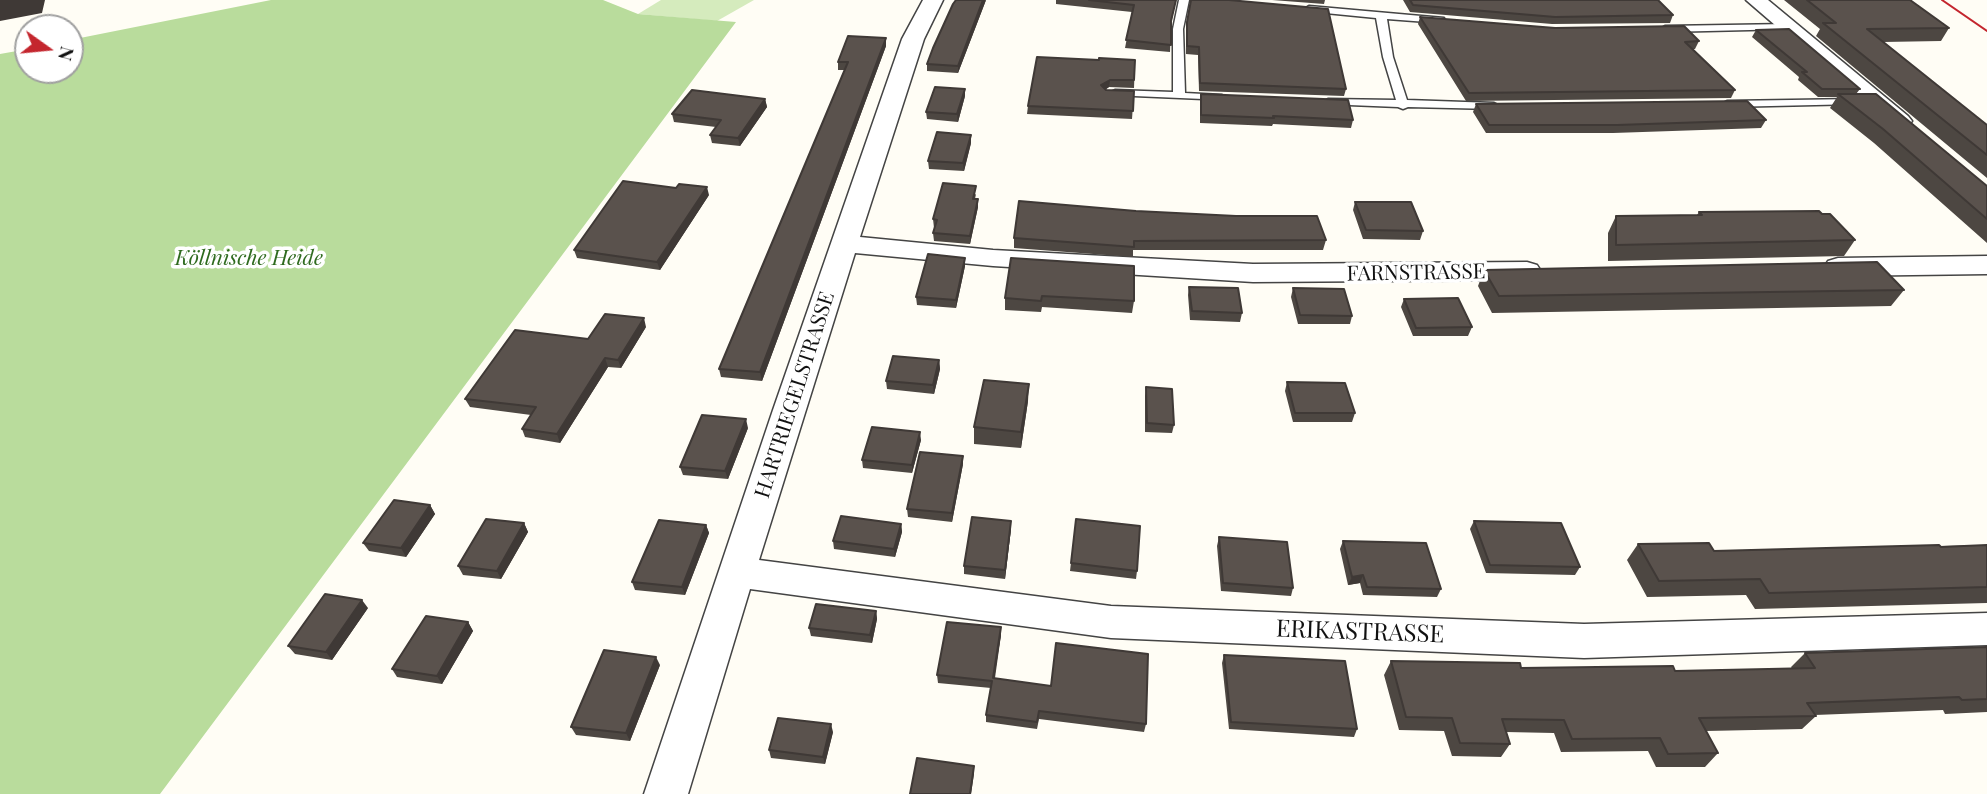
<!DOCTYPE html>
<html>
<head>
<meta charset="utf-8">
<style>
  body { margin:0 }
  #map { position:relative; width:1987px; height:794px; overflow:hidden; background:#fffdf5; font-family:"Playfair Display",serif }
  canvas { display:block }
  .north { position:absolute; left:14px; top:14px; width:70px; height:70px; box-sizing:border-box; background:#fff; border:2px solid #a0a0a0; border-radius:50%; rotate:105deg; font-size:19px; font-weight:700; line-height:28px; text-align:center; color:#111 }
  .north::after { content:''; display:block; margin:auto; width:24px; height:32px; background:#c4262e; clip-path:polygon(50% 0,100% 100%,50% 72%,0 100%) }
</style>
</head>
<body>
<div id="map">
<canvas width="1987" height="794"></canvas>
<div class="north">N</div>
</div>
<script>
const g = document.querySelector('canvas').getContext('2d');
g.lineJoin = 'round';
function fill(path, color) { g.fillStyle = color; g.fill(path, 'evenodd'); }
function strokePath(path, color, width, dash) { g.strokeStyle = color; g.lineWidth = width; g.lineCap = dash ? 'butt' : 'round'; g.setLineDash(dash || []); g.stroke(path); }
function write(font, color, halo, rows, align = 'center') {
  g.font = font + ' "Playfair Display",serif'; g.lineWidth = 7; g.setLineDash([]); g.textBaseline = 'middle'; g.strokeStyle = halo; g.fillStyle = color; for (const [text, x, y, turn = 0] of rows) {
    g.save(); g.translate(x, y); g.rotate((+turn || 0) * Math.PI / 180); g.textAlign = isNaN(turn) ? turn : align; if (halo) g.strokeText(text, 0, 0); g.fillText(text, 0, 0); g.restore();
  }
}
const green = new Path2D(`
  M661,0H754L717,21L638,14Z`);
const forest = new Path2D(`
  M271,0H603L638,14L736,22L160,794H0V54L28,49V70H70V40Z`);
const service = new Path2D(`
  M1179,0H1189L1183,29L1185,93L1222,95L1228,98L1226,100L1111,95L1109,93L1115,90L1173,92V29Z
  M1309,6L1444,18V22L1440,23L1387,19L1393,57L1407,100L1494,103L1500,106L1494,109L1408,107L1403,109L1398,107L1324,104L1322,102L1328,99L1396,100L1383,57L1376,18L1305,11L1304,9Z
  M1788,24L1792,25V29L1665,32L1660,29L1665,26Z
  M1855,99L1861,102L1859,104L1727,107L1721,104L1727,101Z`);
const minor = new Path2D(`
  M923,0H943L924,39L860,237L993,250L1253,264L1527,262L1537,265L1541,271L1537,277L1527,280L1253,282L993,266L855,253L759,560L1111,606L1584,624L1987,613V645L1584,658L1111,638L750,589L688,794H644L773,410L902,39Z
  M1746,0H1768L1908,116L1912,121L1908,126H1892Z
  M1987,256V274L1838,276L1828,273L1824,267L1828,261L1838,258Z`);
const tram = new Path2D(`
  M1942,0L1987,31`);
const wall = new Path2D(`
  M986,0L958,73L927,71V64Z
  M1056,0H1176L1171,24L1170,52L1125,48L1132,12L1056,4Z
  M1272,0H1325L1324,4Z
  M1403,0H1658L1673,15L1670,23L1552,24L1410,12Z
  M1784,0H1910L1949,28L1941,41L1883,42L1987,125V178L1816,36L1820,29Z
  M1420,17L1699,41L1695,49H1693L1735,90L1731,98L1466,101L1418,24Z
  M1187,22L1346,89L1344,96L1199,91L1198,55L1186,54V29Z
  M1756,30L1860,89L1856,94L1987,186V243L1874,143L1830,108L1837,97H1818L1798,80L1799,77L1752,37Z
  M886,38V46L762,381L721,377L719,369L845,70H838V62Z
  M1099,60H1135L1134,88L1109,87L1105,90L1134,91L1132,119L1027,114L1028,106Z
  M1201,94L1353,120L1351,128L1273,124L1272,126L1200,123V102Z
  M965,96L958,122L927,119L926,112Z
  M765,99L767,107L740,146L712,143L710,135L716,127L674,122L672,114Z
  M1476,104L1766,120L1761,128L1613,133H1486L1473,112Z
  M971,143L964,171L929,169L928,161Z
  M976,194L975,199L978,207L970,244L934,241L933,233L935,228H934L933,219Z
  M709,195L660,270L577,258L574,250Z
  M1355,202L1423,231L1420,240L1363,239L1353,210Z
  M1699,212L1822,214L1855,240L1844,256L1608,261V233L1616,216L1697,215Z
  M1014,238L1326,240L1323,250H1133V257L1014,248Z
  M965,258V266L956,308L917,305L916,297Z
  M1011,258L1134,301L1132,313L1042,307L1041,312L1005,310V298Z
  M1484,270L1904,290L1891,306L1492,313L1478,286Z
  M1189,287L1242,313L1240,322L1190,320L1188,295Z
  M1293,288L1352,316L1350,324H1298L1291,297Z
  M1404,299L1472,327L1468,336H1413L1401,307Z
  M646,327L621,368L608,367L560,443L525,437L522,429L531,415L470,407L465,399Z
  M939,360L940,369L934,394L887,389L886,381Z
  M1287,382L1355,413L1352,422H1293L1285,391Z
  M1146,387L1174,425L1172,433L1145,432V396Z
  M1028,401L1021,448L974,444V427Z
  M748,428L728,479L683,475L680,467Z
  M921,440L912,473L863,468L862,460Z
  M963,464L952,522L908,517L907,509Z
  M430,505L435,514L406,557L369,551L363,543Z
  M1076,519L1137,571L1136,579L1070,571Z
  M1474,521L1580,567L1575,575L1486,573L1470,529Z
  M524,523L528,532L501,579L463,575L458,566Z
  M901,524L902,532L895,557L834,549L833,541Z
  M706,525L709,533L685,595L635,590L632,582Z
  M1011,529L1005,579L964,574V566Z
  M1219,537L1293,588L1291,596L1221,591L1217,546Z
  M1343,541L1441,589L1437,597L1363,595L1360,583L1348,585L1340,549Z
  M1638,544L1714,551L1987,545V603L1755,609L1746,595L1647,597L1627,560Z
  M368,608L332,660L295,654L288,646Z
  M876,611L877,619L872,643L811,636L809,628Z
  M468,622L473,631L442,684L397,677L392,669Z
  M1001,635L995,678L1146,724L1144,732L1039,719L1037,729L986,722V715L991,688L938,683L937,675Z
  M1987,647V712L1945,714L1943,710L1815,715L1816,716L1802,729L1706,731L1718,753L1705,767H1656L1648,751L1561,752L1554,733L1506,732L1510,744L1501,757L1452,756L1444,731L1399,730L1384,675L1391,661L1521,668L1675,671L1792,669L1791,667L1805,653Z
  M1224,655L1357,729L1354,737L1229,729L1222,663Z
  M660,665L630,741L576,735L571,727Z
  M833,732L825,764L771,758L769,750Z`);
const shadedWall = new Path2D(`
  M0,0H45L42,13L0,21Z
  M983,0H986L958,73V66Z
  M886,38V46L762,381L760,372Z
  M1110,80L1109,87L1100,93L1101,85Z
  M965,89V96L958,122L957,114Z
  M765,99L767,107L740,146L738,138Z
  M971,135V143L964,171L963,163Z
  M707,187L709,195L660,270L657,262Z
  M978,199V207L970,244V236Z
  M965,258V266L956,308V300Z
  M644,318L646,327L621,368L618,360Z
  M605,358L608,367L560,443L557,434Z
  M939,360L940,369L934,394L933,385Z
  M1029,384L1028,401L1021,448V432Z
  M746,419L748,428L728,479L725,471Z
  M920,432L921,440L912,473V465Z
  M963,456V464L952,522V513Z
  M430,505L435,514L406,557L401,548Z
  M1011,521V529L1005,579V570Z
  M524,523L528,532L501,579L497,571Z
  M901,524L902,532L895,557L894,549Z
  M706,525L709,533L685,595L682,587Z
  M1363,575L1360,583L1348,585L1352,577Z
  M362,600L368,608L332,660L326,652Z
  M876,611L877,619L872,643L870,635Z
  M468,622L473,631L442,684L437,676Z
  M1001,627V635L993,686V678Z
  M656,657L660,665L630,741L626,733Z
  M831,724L833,732L825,764L823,757Z
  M974,766V774L971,794H970Z`);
const building = new Path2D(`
  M956,0H983L958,66L927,64L933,48L953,4Z
  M1089,0H1176L1171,21V45L1126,40L1134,5Z
  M1191,0H1229L1328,9L1346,89L1200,83L1199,47L1187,46V22Z
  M1410,0H1658L1673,15L1555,17L1413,5Z
  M1807,0H1910L1949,28L1867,29L1987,125V155L1823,23H1836Z
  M1420,17L1555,28L1684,26L1699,41L1685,42L1735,90L1469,93Z
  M1789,29L1860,89H1822L1802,72H1807L1756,30Z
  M848,36L886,38L760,372L719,369L848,62H838Z
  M1037,57L1099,60V58L1135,60L1134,80H1110L1101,85L1106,90L1134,91L1133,111L1028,106Z
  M935,87L965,89L957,114L926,112Z
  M692,90L765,99L738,138L710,135L721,120L672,114Z
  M1201,94L1348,100L1353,120L1273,116L1274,118L1201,115Z
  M1838,94H1876L1987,186V219L1883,129Z
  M1747,101L1766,120L1617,125H1489L1476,104Z
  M937,132L971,135L963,163L928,161Z
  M623,181L676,188L679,184L707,187L657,262L574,250Z
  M943,183L976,186L973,199H978L970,236L933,233L937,220L933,219Z
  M1019,201L1136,211L1236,216H1317L1326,240L1134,241V247L1014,238Z
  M1355,202H1411L1423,231L1366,230Z
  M1819,211L1822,214H1830L1855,240L1616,245V216L1702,215L1699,212Z
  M928,254L965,258L956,300L916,297Z
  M1011,258L1134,266V301L1042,296L1041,301L1005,298Z
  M1877,262L1904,290L1499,296L1484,270Z
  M1189,287L1238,288L1242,313L1192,311Z
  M1293,288L1344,289L1352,316L1300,315Z
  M1458,298L1472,327L1416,328L1404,299Z
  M605,314L644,318L618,360L605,358L557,434L522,429L536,407L465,399L515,330L588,339Z
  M893,356L939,360L933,385L886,381Z
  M984,380L1029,384L1021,432L974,427Z
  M1287,382L1345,383L1355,413H1295Z
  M1146,387L1172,389L1174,425L1147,423Z
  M702,415L746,419L725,471L680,467Z
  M872,427L920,432L912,465L862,460Z
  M920,452L963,456L952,513L907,509Z
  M394,500L430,505L401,548L363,543Z
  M841,516L901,524L894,549L833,541Z
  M972,517L1011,521L1005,570L964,566Z
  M486,519L524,523L497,571L458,566Z
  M1076,519L1140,526L1137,571L1071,563Z
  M659,520L706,525L682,587L632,582Z
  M1474,521L1561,523L1580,567L1490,565Z
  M1219,537L1287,542L1293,588L1223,583Z
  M1343,541L1426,543L1441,589L1367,587L1363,575L1352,577Z
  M1709,543L1714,551L1939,545L1941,547L1987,545V587L1769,593L1760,579L1659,581L1638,544Z
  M325,594L362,600L326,652L288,646Z
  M816,604L876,611L870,635L809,628Z
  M426,616L468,622L437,676L392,669Z
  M947,622L1001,627L993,678L1051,686L1056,643L1148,654L1146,724L1039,711L1037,722L986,715L992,681L937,675Z
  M1987,647V699L1962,700L1959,697L1807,703L1816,716L1699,718L1718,753L1668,754L1660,738L1572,739L1564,720L1502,719L1510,744L1460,743L1452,718L1406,717L1391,661L1520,663L1521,668L1673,666L1675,671L1815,668L1805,653Z
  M604,650L656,657L626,733L571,727Z
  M1224,655L1345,661L1357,729L1231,722Z
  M778,718L831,724L823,757L769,750Z
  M917,758L974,766L970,794H910Z`);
const parkNames = [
  ["Köllnische Heide",249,258]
];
const streetNames = [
  ["FARNSTRASSE",1416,273,-1],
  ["HARTRIEGELSTRASSE",795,395,-72]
];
const nearStreetnames = [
  ["ERIKASTRASSE",1360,632,2]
];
fill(green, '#d5ebbd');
fill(forest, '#b9dc9c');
strokePath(service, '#444', 3);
strokePath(minor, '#444', 3);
fill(service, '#fff');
fill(minor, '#fff');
strokePath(tram, '#c4262e', 2);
fill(wall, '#4d4742');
fill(shadedWall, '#3f3936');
fill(building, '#5a524d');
strokePath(building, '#3f3936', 2);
write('italic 21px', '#2f6b1f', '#fff', parkNames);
write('21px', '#111', '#fff', streetNames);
write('24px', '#111', '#fff', nearStreetnames);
</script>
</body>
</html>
